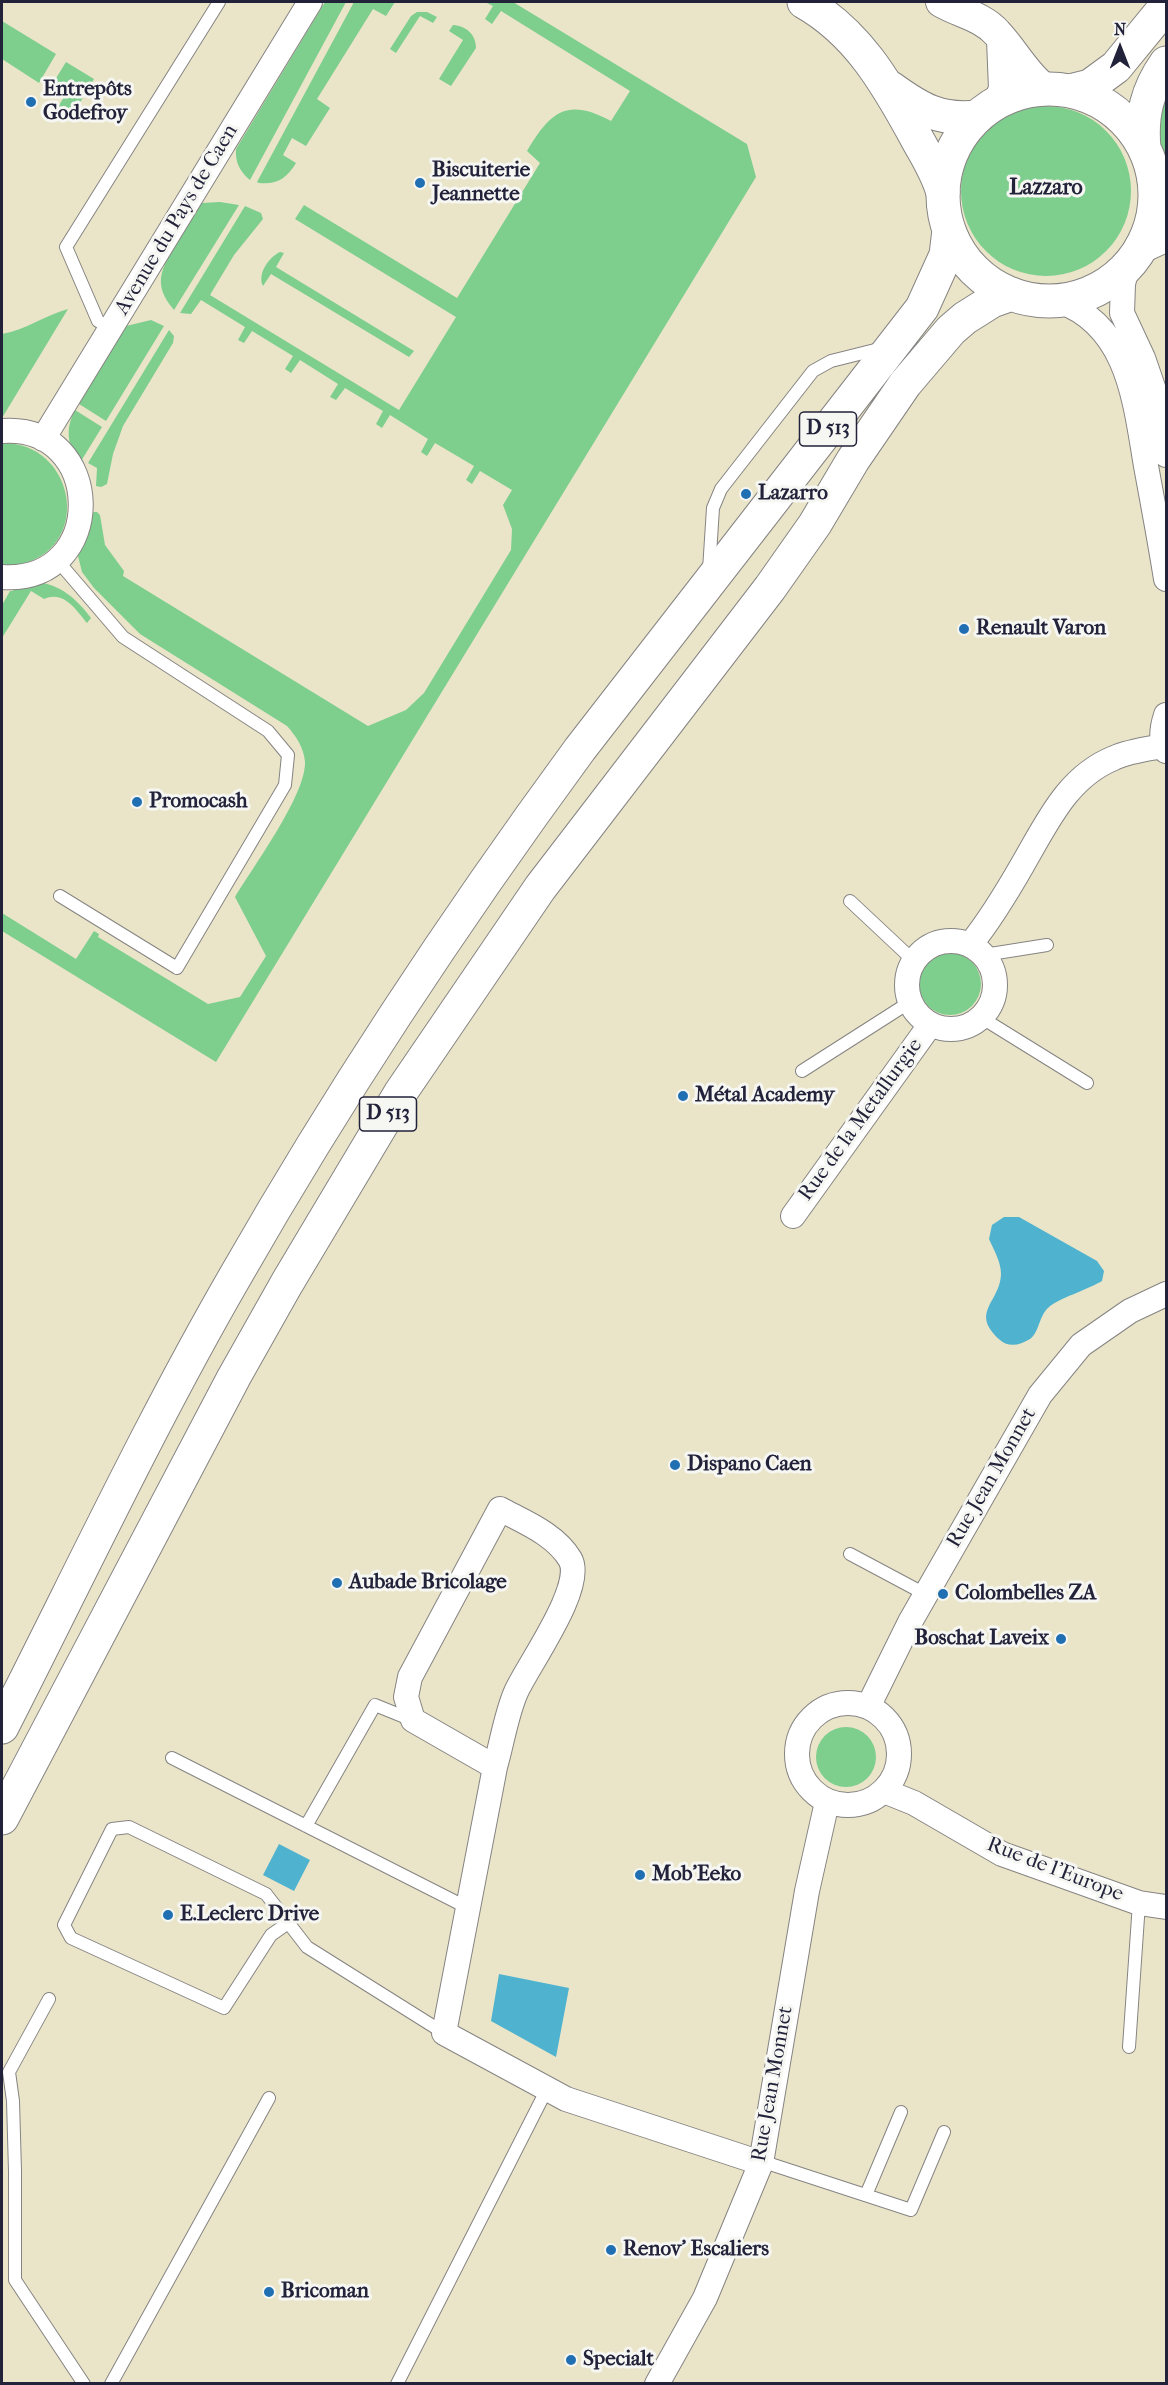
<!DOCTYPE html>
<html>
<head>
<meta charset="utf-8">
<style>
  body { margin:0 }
  #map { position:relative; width:1168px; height:2385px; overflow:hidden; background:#eae5c9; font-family:"IM FELL French Canon",serif }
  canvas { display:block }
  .frame { position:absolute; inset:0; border:3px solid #22223b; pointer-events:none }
  .north { position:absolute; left:1090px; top:18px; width:60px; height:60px; -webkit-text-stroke:4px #f6f6f2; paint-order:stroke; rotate:0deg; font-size:16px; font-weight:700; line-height:24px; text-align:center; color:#22223b }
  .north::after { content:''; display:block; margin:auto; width:21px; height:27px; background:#22223b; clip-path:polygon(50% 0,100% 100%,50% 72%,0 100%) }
</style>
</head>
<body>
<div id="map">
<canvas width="1168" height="2385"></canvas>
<div class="frame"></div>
<div class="north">N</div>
</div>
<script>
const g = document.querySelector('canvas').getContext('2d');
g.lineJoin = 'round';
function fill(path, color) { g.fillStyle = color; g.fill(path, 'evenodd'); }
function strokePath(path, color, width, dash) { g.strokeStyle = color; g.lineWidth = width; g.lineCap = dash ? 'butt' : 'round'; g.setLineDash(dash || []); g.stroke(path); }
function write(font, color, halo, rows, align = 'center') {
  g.font = font + ' "IM FELL French Canon",serif'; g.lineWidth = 6; g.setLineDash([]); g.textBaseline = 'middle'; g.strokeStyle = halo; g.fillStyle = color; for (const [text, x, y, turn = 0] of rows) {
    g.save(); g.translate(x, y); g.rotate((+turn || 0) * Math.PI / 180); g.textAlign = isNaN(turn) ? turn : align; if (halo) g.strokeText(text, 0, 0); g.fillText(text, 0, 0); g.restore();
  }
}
const green = new Path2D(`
  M325,2H346L250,180C240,172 235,162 236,149Z
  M354,2H395L386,16L373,9L317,99L330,108L306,146L292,138L283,155L296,163C287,178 277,185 259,183L257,182Z
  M485,2H513L747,144L756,177L216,1062L2,931V913L76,959L94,931L99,934L98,937L208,1004L240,997L266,956L235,897C253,867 306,795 305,762C304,748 296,736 287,726L140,634L94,588L82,572L78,556L87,512H97L100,515L105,545L124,571L123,576L368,726L406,710L424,693L511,550L512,529L503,505L512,490L480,471L472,484L466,480L474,466L435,443L427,456L421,452L428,439L390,415L382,428L376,424L383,411L345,388L336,400L330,397L338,384L300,360L291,373L285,369L293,356L252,331L244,343L238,340L245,327L201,300L191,314L180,313L245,206L261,213L263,219L234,255L210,295L399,410L456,317L295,219L304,205L457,298L540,163L527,151C550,112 567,97 611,121L630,91L501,11L492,24L485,19L493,6Z
  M417,12H427L437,17L433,23L420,16L396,53L390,49L411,16Z
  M2,21L56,54L39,83L2,59Z
  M453,25C466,26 476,34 476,48L451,86L439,79L463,40L449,31Z
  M66,62L94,79L72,116L58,107L64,97L50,88Z
  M1166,93V171L1158,153L1161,98Z
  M961 191a85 85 0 1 1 170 0a85 85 0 1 1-170 0Z
  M220,202L239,205L174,310C152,284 161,269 177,243C185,230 193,216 202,203Z
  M280,252L284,253L276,267L414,351L409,357L271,274L263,286C257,274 269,257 280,252Z
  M68,309L2,418V334C26,330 45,315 68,309Z
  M151,320L164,326L106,421L79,404L126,326Z
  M169,330L174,336L173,343L123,426L113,454L107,484L101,487L96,486L97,468L88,463Z
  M75,410L102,427L78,466C69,445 64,431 75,410Z
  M2,443C74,442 93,543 25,563C18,565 9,565 2,566Z
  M36,582C60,584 77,599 91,618L87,623C76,610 64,590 44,599L31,591L2,638V605L10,591H13V586Z
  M919 984a31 31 0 1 1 62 0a31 31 0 1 1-62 0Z
  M816 1757a30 30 0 1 1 60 0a30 30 0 1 1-60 0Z`);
const water = new Path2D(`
  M1004,1217H1019L1097,1261L1104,1271L1102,1281C1089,1289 1057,1299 1048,1308C1039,1316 1039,1333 1030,1339C1020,1345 1009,1348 1000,1340C969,1312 1000,1303 1001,1274C1001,1262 994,1250 989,1239L992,1225Z
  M279,1844L310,1860L294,1891L263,1875Z
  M499,1974L569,1988L556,2057L491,2021Z`);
const service = new Path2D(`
  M111,329L98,321L66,247L219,2
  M57,560L123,637L268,731L288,755L285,785L177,968L60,896
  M709,570L713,508L721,489L813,371L831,361L883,348
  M850,901L914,961
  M984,955L1047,945
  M982,1018L1087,1083
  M802,1071L910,1002
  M850,1554L925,1594
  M172,1758L468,1908
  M306,1826L375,1705L412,1720
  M288,1923L271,1935L224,2008L71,1938L64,1925L112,1829L129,1827L266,1894L307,1947L444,2033
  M49,1999L9,2072L13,2101L15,2171V2280L84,2384
  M1129,2047L1139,1903
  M761,2161L911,2210L944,2132
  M866,2195L901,2112
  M111,2384L269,2098
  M397,2384L547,2089`);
const minor = new Path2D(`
  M1127,267L1123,284L1122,313L1143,358L1155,393L1166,455
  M1059,301C1129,326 1135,402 1146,466C1153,504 1160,541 1166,579
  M2,431C105,423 109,584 2,577
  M43,439L310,2
  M1166,715C1162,727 1160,740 1166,751
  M907 985a44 44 0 1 1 88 0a44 44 0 1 1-88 0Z
  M970,945C991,919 1007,892 1023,864C1047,823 1067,777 1114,758C1129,751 1147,749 1164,746
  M793,1216L930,1025
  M797 1754a51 51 0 1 1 102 0a51 51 0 1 1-102 0Z
  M868,1707L910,1622L1040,1395L1081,1345L1130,1311L1166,1294
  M495,1767C502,1743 506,1715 516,1692C528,1665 586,1586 570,1559C555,1534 524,1522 500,1509L410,1677L406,1697L413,1720L495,1767L444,2033L566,2099L761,2163
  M884,1791L914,1803L1002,1854L1139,1903L1166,1907
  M657,2384L705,2298L761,2163L807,1891L827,1802`);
const tertiary = new Path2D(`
  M941,2C960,13 982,16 997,33C1014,51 1025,74 1045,89
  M999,101L1004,89L1002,40`);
const secondary = new Path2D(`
  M804,2C857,32 886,82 915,135C925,154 937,171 943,193
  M891,88C920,109 940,121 977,117
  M1154,177L1166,187
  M1142,246L1166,235`);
const primary = new Path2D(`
  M943 195a106 106 0 1 1 212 0a106 106 0 1 1-212 0Z
  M1070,91L1090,86L1116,67L1166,6
  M1144,148C1141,115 1147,90 1166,63
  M2,1727C79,1576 151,1422 236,1275C340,1093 456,918 580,749L922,308L946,255L949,230
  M2,1818L234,1377L287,1283L401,1092L540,888L770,588L815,524L853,460L905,384L951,330L965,318L992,301L1012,294`);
const markers = [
  [31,102,6,"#1f6fb2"],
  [420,183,6,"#1f6fb2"],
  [746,494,6,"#1f6fb2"],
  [964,629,6,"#1f6fb2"],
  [137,802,6,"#1f6fb2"],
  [683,1096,6,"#1f6fb2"],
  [675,1465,6,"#1f6fb2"],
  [337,1583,6,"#1f6fb2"],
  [943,1594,6,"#1f6fb2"],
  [1061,1639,6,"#1f6fb2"],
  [640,1875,6,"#1f6fb2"],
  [168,1915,6,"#1f6fb2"],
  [611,2250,6,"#1f6fb2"],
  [269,2292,6,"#1f6fb2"],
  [571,2360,6,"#1f6fb2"]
];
const shields = [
  [828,429,57],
  [388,1114,57]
];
const shieldNames = [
  ["D 513",828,429],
  ["D 513",388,1114]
];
const poiNames = [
  ["Entrepôts",43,90],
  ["Godefroy",43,114],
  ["Biscuiterie",432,171],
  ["Jeannette",432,195],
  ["Lazarro",758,494],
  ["Renault Varon",976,629],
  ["Promocash",149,802],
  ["Métal Academy",695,1096],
  ["Dispano Caen",687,1465],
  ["Aubade Bricolage",349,1583],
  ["Colombelles ZA",955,1594],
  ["Boschat Laveix",1049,1639,"right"],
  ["Mob’Eeko",652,1875],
  ["E.Leclerc Drive",180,1915],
  ["Renov' Escaliers",623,2250],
  ["Bricoman",281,2292],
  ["Specialt",583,2360]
];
const streetNames = [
  ["Avenue du Pays de Caen",177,220,-59],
  ["Rue de la Metallurgie",861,1120,-54],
  ["Rue Jean Monnet",992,1478,-60],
  ["Rue de l'Europe",1055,1870,21],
  ["Rue Jean Monnet",773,2084,-80]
];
const neighbourhoodNames = [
  ["Lazzaro",1046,189]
];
fill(green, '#7ece8e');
fill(water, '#4fb2ce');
strokePath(service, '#868482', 14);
strokePath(minor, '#868482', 26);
strokePath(tertiary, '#868482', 32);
strokePath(secondary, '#868482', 35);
strokePath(primary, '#868482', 35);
strokePath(service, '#fff', 12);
strokePath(minor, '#fff', 24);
strokePath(tertiary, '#fff', 30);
strokePath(secondary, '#fff', 33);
strokePath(primary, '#fff', 33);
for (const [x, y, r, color] of markers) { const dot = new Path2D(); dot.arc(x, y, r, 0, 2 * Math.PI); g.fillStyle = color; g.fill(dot); strokePath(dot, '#f6f6f2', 2); }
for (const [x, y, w] of shields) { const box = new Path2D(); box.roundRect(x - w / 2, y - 17, w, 34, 4.5); g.fillStyle = '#f6f6f2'; g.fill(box); strokePath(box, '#22223b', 1.5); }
write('bold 20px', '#22223b', null, shieldNames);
write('bold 21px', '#22223b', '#f6f6f2', poiNames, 'left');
write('21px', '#22223b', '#f6f6f2', streetNames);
write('bold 22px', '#22223b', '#f6f6f2', neighbourhoodNames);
</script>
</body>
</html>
